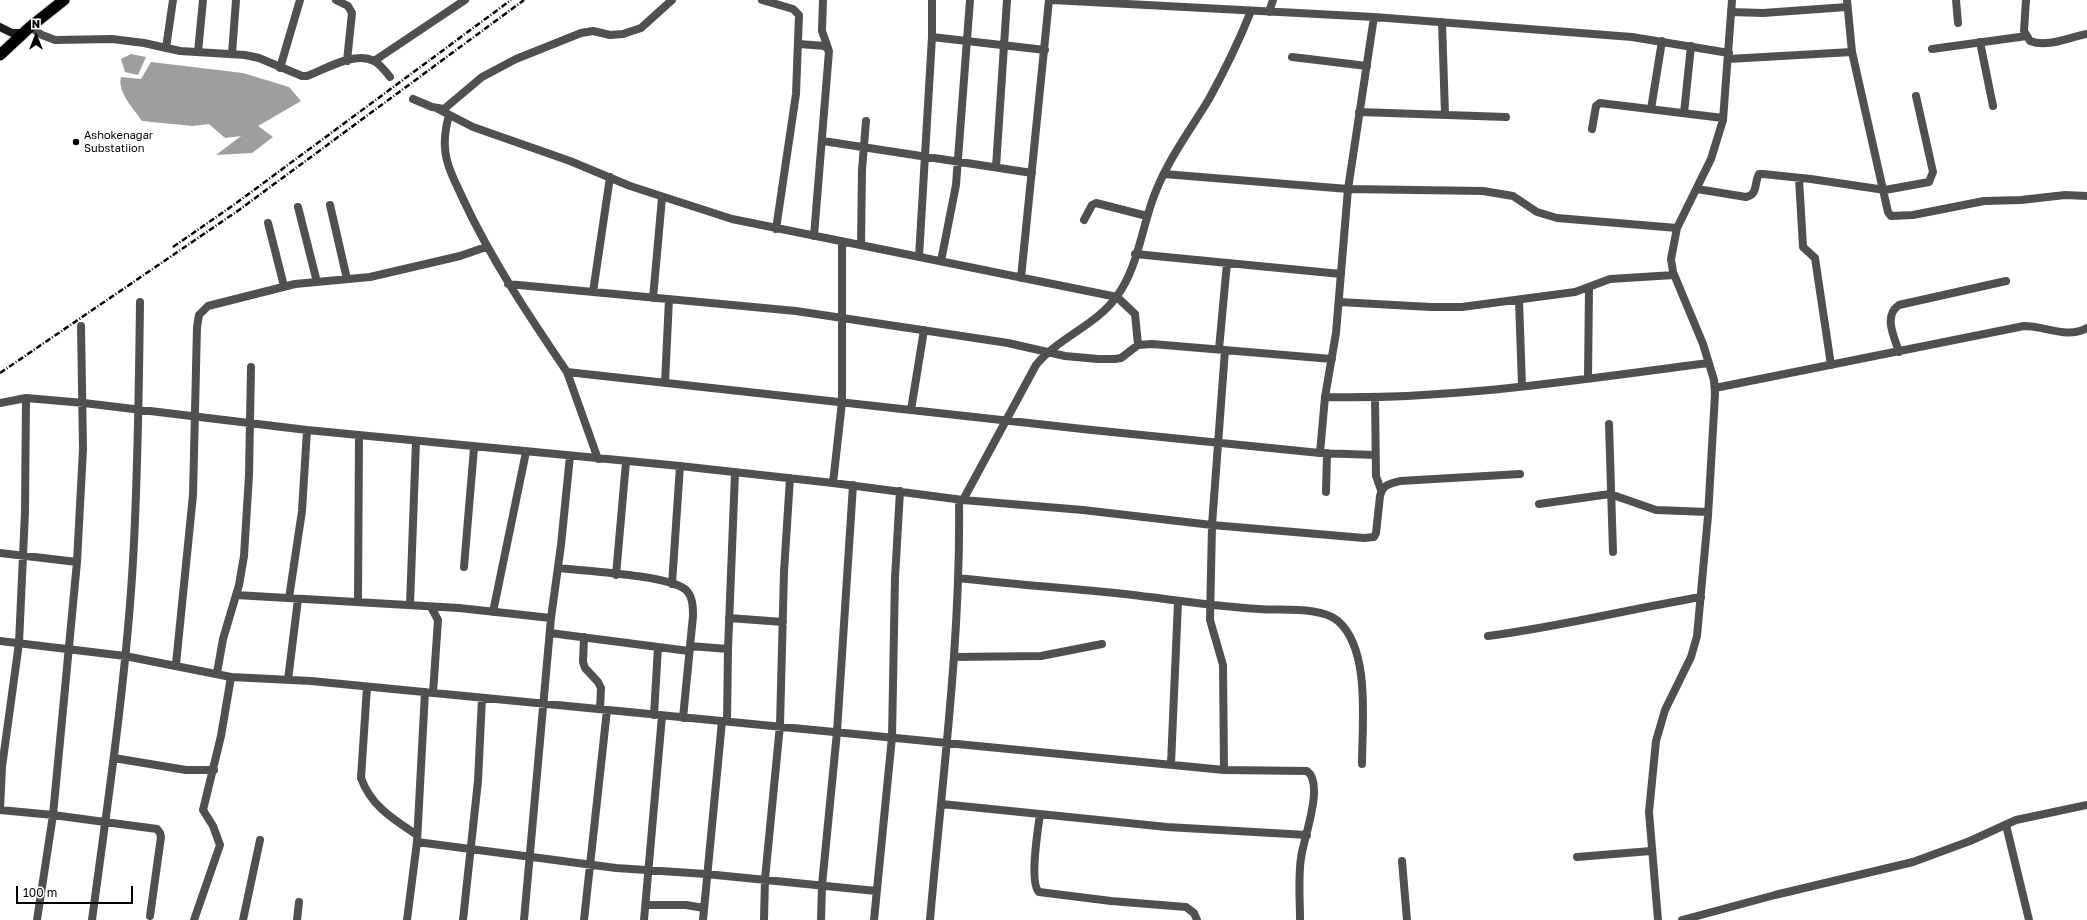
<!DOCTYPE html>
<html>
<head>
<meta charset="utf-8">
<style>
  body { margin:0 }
  #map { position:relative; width:2087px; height:920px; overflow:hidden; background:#fff; font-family:"Golos Text",sans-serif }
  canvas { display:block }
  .north { position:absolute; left:16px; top:16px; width:40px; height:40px; -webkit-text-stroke:3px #fff; paint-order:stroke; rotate:0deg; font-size:11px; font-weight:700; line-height:16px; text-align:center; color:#000 }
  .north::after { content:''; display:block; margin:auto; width:14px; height:18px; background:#000; clip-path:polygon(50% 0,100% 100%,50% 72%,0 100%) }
  .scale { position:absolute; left:16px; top:886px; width:117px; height:18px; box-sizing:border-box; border:2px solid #000; border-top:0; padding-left:5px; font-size:12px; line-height:14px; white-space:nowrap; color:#000; -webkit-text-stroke:3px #fff; paint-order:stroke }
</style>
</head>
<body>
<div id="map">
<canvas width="2087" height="920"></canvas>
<div class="north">N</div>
<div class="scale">100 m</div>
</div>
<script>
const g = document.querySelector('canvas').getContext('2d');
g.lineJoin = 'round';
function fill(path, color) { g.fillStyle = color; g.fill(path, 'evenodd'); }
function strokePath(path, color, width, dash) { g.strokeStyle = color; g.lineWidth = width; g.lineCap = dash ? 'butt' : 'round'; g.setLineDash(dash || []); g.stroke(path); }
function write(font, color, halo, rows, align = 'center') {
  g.font = font + ' "Golos Text",sans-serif'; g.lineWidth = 3; g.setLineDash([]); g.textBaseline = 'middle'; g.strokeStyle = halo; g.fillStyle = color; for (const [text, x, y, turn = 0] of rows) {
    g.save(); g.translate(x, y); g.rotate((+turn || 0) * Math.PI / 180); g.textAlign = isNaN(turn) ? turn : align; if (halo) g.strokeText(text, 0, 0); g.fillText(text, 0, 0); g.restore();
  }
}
const water = new Path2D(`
  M131,54L146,57L138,75L125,72L121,59Z
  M151,62L243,73L289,87L301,101L258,126L273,137L252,153L216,155L241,136L225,138L209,124L193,126L142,121C134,109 117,92 121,77L141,79Z`);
const minor = new Path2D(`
  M336,0L348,6L352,13L347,61
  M762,0L793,9L799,15L796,94L776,229
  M823,0L822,31L828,48
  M1052,0L1374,17L1632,37L1729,53
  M1847,0L1852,52L1888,212L1891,216L1913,215L1984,201L2021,200L2065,195L2087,196
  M1956,0L1958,23
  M2026,0L2024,31L2030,41C2048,48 2069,37 2087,34
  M1269,12L1273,0
  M1731,12L1763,13L1847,7
  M1442,22L1445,114
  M30,27L42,35L55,40L112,39L144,43L180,51L245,55L259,58L302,76H307C326,69 354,51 374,61C380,64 386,72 390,77
  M932,37L1045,50
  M1980,42L1993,106
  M799,44L825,46L829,51L814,236
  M166,48L173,0
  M1932,49L2027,36
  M198,52L203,0
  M232,54L236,0
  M1292,57L1367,66
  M1728,59L1852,52
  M374,61L465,0
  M280,68L300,0
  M413,99L432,107L444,109L482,77L516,59L581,33L593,31L610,35L623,34L641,28L672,0
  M438,109L473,127L570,161L630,186L732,219L1117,297L1135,314L1138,345
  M1651,109L1662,41
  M1359,112L1506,117
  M1684,113L1691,46
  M449,115C446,126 444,136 445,148C446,166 456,183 463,199C492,261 529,316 567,372L1092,430L1320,453L1375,455
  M1592,129L1596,106L1600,103L1723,118
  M823,141L1032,173
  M996,167L1007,0
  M1164,174L1348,189L1483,191L1513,196L1537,212L1557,218L1677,228
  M1799,178L1803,247L1815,258L1831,365
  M1697,189L1746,197C1758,195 1754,183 1759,174H1763L1811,179L1885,190L1929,182L1933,172L1916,96
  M330,205L347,279
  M298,207L317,282
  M1084,220L1092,205L1096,203L1147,216
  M268,223L284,286
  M861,245L862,170L866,121
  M1135,254L1341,274
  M919,257L932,37V0
  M941,261L956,185L970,0
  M1021,278L1049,0
  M508,284L796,311L1008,343L1065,356L1098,359H1115L1121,358L1138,345L1152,344L1332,359
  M593,292L610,177
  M653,298L662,198
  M1519,300L1522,386
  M1339,302L1431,307H1462L1575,292L1610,279L1674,275
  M1219,349L1227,263
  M1899,352C1894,336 1883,316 1899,305L2006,281
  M567,372L598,459
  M1588,378L1589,288
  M665,383L669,299
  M1715,388L2024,326C2046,326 2067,339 2087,328
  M1325,397C1454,400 1581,379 1709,363
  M1375,398L1376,476L1381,490
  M0,403L26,398L84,403L307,430L680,466L833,483L963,500L1083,510L1212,525L1364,538L1374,537L1376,533L1380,496C1383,484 1390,484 1400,481L1520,474
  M911,410L924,330
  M1609,424L1613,552
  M1320,453L1325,397L1336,333L1348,189L1374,17
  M833,483L842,402V242
  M1326,492L1327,453
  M963,500L1036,365C1059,337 1097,325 1117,296C1139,266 1142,224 1156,191C1169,158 1191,129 1209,99C1225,70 1239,41 1251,11
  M1539,504L1610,494L1656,510L1708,512
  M0,553L77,562
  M464,567L474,448
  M558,568C584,571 669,575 686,590C693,597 693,607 693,616L683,718
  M616,575L626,462
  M958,578C1010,584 1063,588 1115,593C1163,598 1210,606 1259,609C1281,611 1321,606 1338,621C1371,650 1362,724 1362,764
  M672,584L680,466
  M236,595L459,608L551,618
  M289,598L302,511L307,430
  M358,602L359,435
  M410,605L416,441
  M431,607L438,620L433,693
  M493,612L526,452
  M729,618L783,622
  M550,633L689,651
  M1488,636C1559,627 1629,609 1701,597
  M584,637L583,662L585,668L598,682L601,688L600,709
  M0,641L125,656L231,677L311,681L1224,770L1307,771C1325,784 1303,840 1301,858C1298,878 1300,900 1300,920
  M690,646L728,649
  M954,657L1041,656L1102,644
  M176,664L193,495L197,327L199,315L208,306L295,284L370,277L460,256L486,247
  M217,673L223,639L239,585L244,556L249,475L251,367
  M288,680L298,599
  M367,687L361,778C371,806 393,819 417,835
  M654,715L658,647
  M727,721L728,649L735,473
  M114,758L186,770H214
  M1171,764L1178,602
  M1224,770L1223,665L1210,620L1212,525L1225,350
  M942,804L1167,827L1307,835
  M0,809L2,767L19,643L25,512L26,398
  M0,810L53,815L157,829L160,833L161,837L150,916
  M1040,814C1038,829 1029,883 1039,892L1111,901L1186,907L1194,913L1197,920
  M2006,825L2029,920
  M417,842L616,868L706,874L876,891
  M1577,857L1651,851
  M1402,861L1407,920
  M646,905H686L704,908
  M37,920L53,815L77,562L83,449L81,326
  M92,920C108,800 126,681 133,561C138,474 139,388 140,302
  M194,920L220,845L213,826L203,810L221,736L231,677
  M243,920L260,840
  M297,920L299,902
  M407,920L417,842L425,692
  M463,920L478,781L482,698
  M524,920L551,618L561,545L570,456
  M584,920L607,710
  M644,920L662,716
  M703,920L722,721
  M764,920L765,879L780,725L784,572L790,478
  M821,920L822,885L837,732L853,485
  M874,920L892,737L895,578L900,491
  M930,920C942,780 961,641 959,500
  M1658,920L1649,812L1656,741L1665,710L1691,657L1697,636L1708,516L1715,394L1714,380L1703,344L1673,272L1671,259L1677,228L1711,159L1723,120L1732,0`);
const tertiary = new Path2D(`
  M1682,920L1775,895L1913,862L1970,841L2016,820L2087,805`);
const secondary = new Path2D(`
  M0,27L12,33H23`);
const trunk = new Path2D(`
  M0,55L30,27L64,0`);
const rail = new Path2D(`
  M173,247L235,204L511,0
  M0,373L239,210L524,0`);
const markers = [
  [76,142,4,"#000"]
];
const poiNames = [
  ["Ashokenagar",84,136],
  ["Substatiion",84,149]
];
fill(water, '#9e9e9e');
strokePath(trunk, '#dbdbdb', 13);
strokePath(minor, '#505050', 8);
strokePath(tertiary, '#505050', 8);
strokePath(secondary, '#1d1d1d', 8);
strokePath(trunk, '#000', 11);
strokePath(rail, '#000', 2.5, [6, 2, 1, 2]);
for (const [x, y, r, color] of markers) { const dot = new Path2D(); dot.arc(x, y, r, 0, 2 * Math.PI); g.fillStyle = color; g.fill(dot); strokePath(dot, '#fff', 1.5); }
write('11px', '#000', '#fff', poiNames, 'left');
</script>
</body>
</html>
